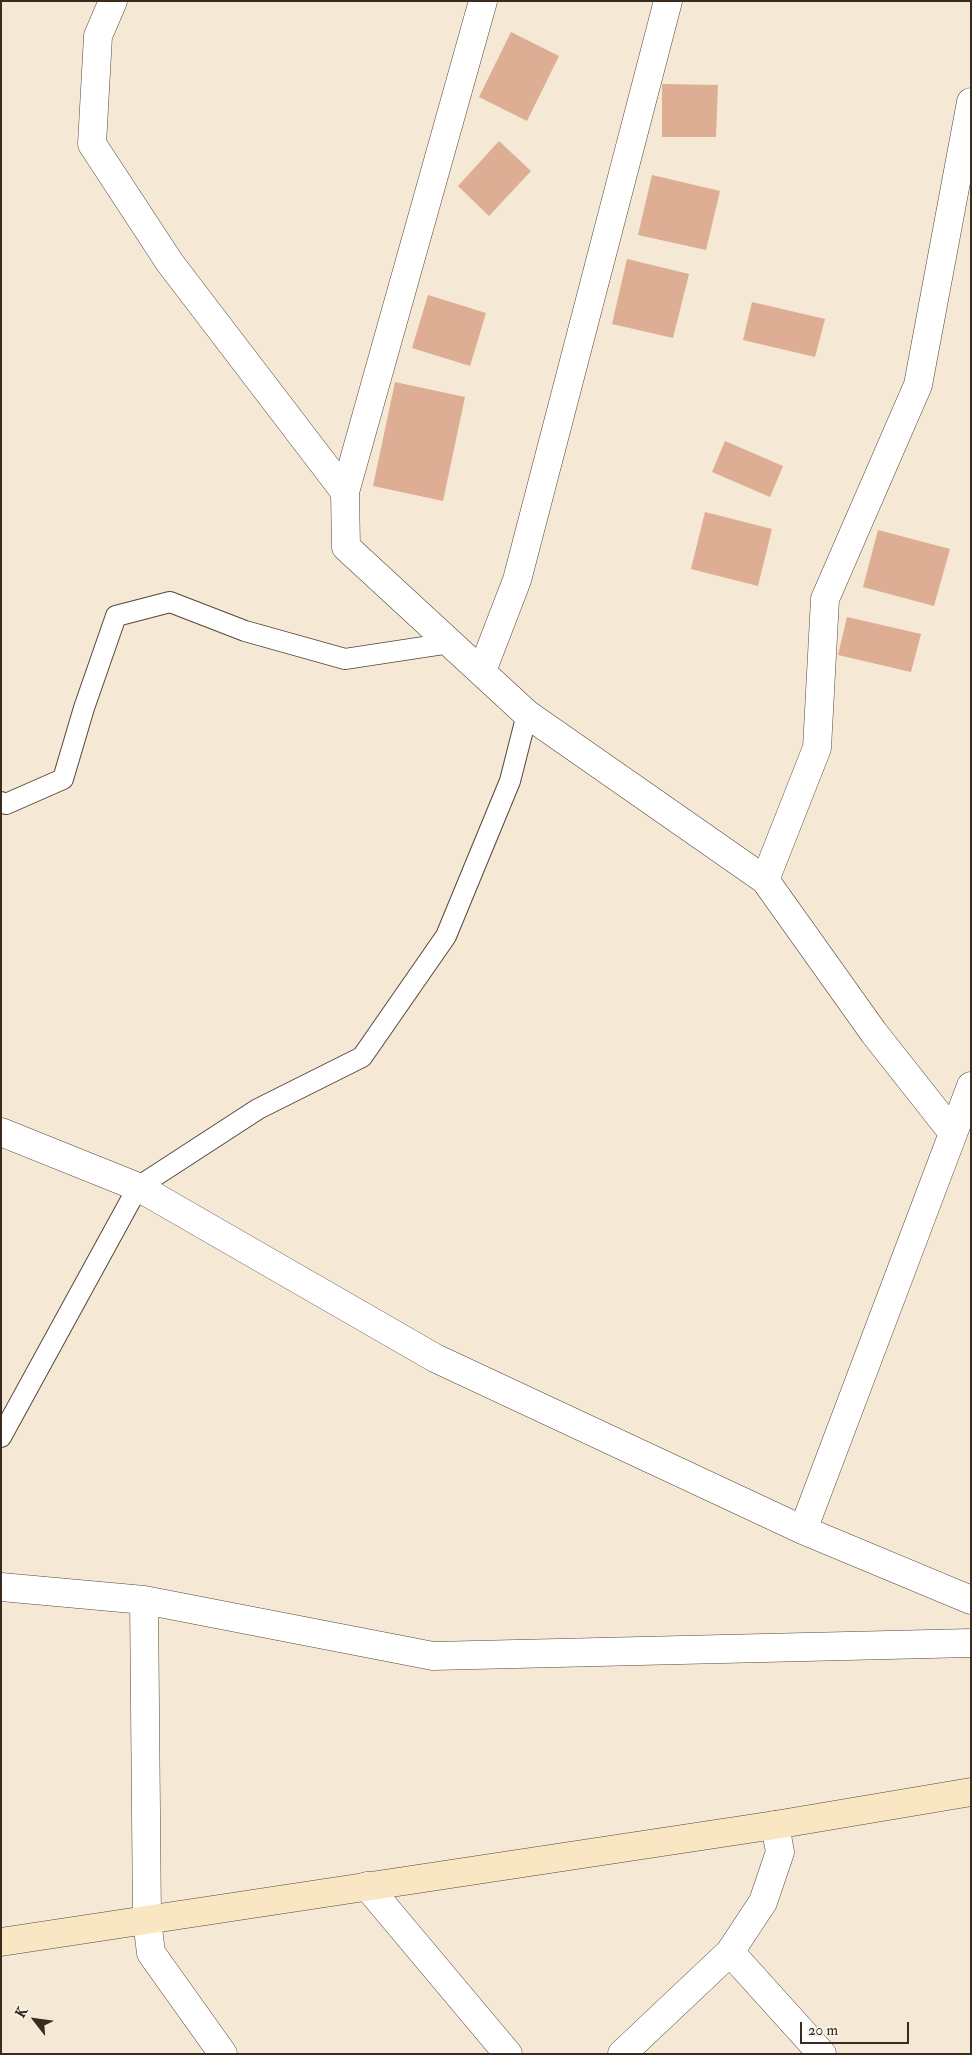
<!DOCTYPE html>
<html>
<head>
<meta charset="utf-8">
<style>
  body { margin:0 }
  #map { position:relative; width:972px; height:2055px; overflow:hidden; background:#f5e8d4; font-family:"IM FELL Double Pica",serif }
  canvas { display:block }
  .frame { position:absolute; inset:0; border:2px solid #3b2a1e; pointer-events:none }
  .north { position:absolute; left:10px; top:1995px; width:50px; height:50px; -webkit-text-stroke:4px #f7f3e8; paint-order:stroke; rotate:300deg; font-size:14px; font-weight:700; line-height:20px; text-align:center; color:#3b2a1e }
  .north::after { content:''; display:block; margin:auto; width:18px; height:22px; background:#3b2a1e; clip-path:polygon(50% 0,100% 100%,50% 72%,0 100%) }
  .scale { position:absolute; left:800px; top:2022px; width:109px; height:22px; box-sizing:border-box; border:2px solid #3b2a1e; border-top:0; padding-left:6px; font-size:15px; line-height:18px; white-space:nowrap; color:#3b2a1e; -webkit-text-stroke:4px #f7f3e8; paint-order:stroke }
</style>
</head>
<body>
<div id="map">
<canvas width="972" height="2055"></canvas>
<div class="frame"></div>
<div class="north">K</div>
<div class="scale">20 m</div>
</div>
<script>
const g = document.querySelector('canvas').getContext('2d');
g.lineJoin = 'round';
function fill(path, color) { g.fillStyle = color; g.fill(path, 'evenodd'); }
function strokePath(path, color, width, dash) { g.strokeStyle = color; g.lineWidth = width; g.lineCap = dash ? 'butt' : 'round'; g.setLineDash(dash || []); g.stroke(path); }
const building = new Path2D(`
  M511,32L559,56L527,121L479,97Z
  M662,84L718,85L716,137H662Z
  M499,141L531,171L489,216L458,186Z
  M652,175L720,191L706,250L638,235Z
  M627,259L689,274L673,338L612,324Z
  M428,295L486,313L470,366L412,348Z
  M752,302L825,319L815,357L743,340Z
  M395,382L465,397L443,501L373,486Z
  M725,441L783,466L770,497L712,472Z
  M705,512L772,529L758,586L691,569Z
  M878,530L950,549L934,606L863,587Z
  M847,617L921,634L911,672L838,655Z`);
const lane = new Path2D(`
  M1,802L6,804L63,779L84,708L116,616L170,602L245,631L345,659L450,643
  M1,1437L138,1187L258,1109L362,1057L446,936L510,781L527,714`);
const street = new Path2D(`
  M113,1L98,36L92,144L170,263L345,492
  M483,1L345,492L346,547L527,714L765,880L874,1033L953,1133
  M482,671L517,580L668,1
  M765,880L817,748L825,599L918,385L971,102
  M1,1132L138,1187L435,1358L803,1530L971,1600
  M803,1530L971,1086
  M1,1587L144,1600L433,1656L971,1643
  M144,1600L147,1920L151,1953L223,2054
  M775,1825L780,1852L763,1902L730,1952L822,2054
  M367,1886L508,2054
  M622,2054L730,1952`);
const secondary = new Path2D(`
  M1,1942L775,1825L971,1792`);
fill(building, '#ddad94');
strokePath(lane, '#574639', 22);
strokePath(street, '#574639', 29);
strokePath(secondary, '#574639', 29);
strokePath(lane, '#fff', 20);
strokePath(street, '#fff', 28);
strokePath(secondary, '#f9e7c3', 28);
</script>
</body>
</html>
